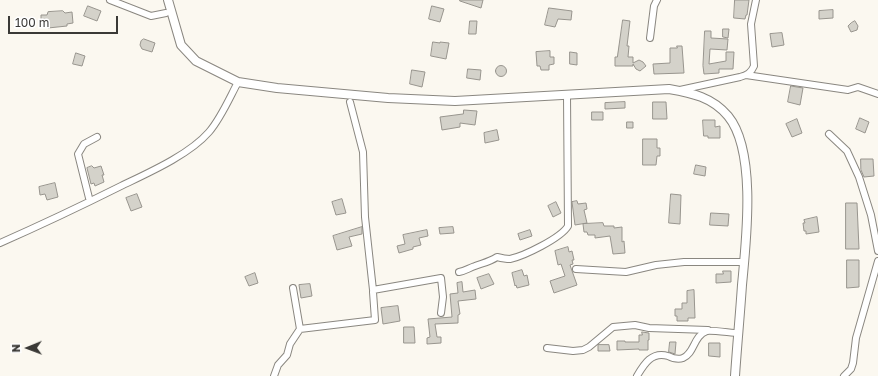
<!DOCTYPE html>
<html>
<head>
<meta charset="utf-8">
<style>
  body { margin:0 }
  #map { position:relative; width:878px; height:376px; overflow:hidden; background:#fbf8f0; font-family:"Golos Text",sans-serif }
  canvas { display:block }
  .north { position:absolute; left:8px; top:328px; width:40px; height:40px; -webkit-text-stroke:3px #fff; paint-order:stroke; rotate:269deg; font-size:11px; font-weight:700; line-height:16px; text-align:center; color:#3a3936 }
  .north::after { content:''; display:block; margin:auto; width:14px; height:18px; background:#3a3936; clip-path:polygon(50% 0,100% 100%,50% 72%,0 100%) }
  .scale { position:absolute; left:8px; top:16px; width:110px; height:18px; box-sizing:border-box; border:2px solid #3a3936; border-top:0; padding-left:5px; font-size:12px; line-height:14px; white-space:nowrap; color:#3a3936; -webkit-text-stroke:3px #fff; paint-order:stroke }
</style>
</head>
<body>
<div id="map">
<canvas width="878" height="376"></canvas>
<div class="north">N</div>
<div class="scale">100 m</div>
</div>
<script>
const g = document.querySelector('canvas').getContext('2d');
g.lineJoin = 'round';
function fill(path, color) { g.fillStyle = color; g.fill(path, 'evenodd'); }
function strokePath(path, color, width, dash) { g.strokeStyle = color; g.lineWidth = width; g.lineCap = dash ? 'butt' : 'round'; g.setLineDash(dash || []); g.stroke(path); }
const building = new Path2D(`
  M460,0H483L481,8L460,1Z
  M735,0H749L747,15H746L745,19L734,18Z
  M88,6L101,11L97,21L84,16Z
  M432,6L444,9L440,22L429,19Z
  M549,8L572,11L571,20L558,19L555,27L545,25Z
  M833,10V18L819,19V11Z
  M63,11L65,13L72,12L73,23L67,24V26L48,28L47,25H41V15H47L48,12Z
  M623,20L630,21L627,46H629L628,57H633V63L639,60L643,62L646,66L640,71L636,69L633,64V66H615V57H617Z
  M470,21H477L476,34H469Z
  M855,21L858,26L857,30L851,32L848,26L851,23Z
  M723,29H729L728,38L723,37Z
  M705,31H711V38L728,39L727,50L710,49L709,64L726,61V52H734L733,69H719V73L704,74L703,66Z
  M782,33L784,45L772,47L770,34Z
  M144,39L155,43L152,52L142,49L140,45L141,41Z
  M433,42L440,43V42L449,43L446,59L431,56Z
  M677,46H682L684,73L654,74L653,64L670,63V48H677Z
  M550,51V57H554V64L549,65V70H541L540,66H537L536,52Z
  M570,52L577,53V65L570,64Z
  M76,53L85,56L82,66L73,64Z
  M495.5 71a5.5 5.5 0 1 1 11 0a5.5 5.5 0 1 1-11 0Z
  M468,69L481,70L480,80L467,78Z
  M412,70L425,72L422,87L410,84Z
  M791,86L803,88L800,105L788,102Z
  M625,102V108L605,109V103Z
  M653,102H666L667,119H653Z
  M464,110L477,111L475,125L460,123V127L442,130L440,117L463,114Z
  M592,112H603V120H592Z
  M860,118L869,122L865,133L856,129Z
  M797,119L802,133L792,137L786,124Z
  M703,120H715V127L720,126V138H708V136H704Z
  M627,122H633V128H627Z
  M497,130L499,140L485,143L484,133Z
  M643,139H657V148H660V156H657L656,165H643Z
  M861,159H873L874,176L864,177L861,170Z
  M696,165L706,167L705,176L694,174Z
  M92,166L94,168L101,166L104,175H102L104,182L95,186L94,183L91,184L87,168Z
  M55,183L58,197L47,200L45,194L40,195L39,187Z
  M137,194L142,207L131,211L126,198Z
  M671,194L681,195L680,224L669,223Z
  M342,199L346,213L336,215L332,202Z
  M577,201L578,204L586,203L587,209L584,210L587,223L575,225L572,202Z
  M556,202L561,213L553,217L548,206Z
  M846,203H857L859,249H846Z
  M711,213L729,214L728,226L710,225Z
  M817,217L819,232L806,234V231H804L803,223H805L804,220Z
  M603,223L604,226H614V228L622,227V242L624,241L625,253L613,254L610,236L595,238V235H588L587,232H584L583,224Z
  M362,227V234L349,237L352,246L337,250L333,236Z
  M453,227L454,233L440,234L439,228Z
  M427,230L428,236L419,238L421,245L413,247V249L399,253L397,246L405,244L403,235Z
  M530,230L532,236L520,240L518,234Z
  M568,247L569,252L572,251L574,260H572L573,264L570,265L577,285L554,293L550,281L565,276L561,264L558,265L555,251Z
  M847,260H859V287L847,288Z
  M522,270L524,276L527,275L529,285L517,288L516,285L515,286L512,273Z
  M723,271H731V282L716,283V274H723Z
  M255,273L258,283L249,286L245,277Z
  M489,274L494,284L481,289L477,278Z
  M462,282L463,292L475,290L476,299L458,301L460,314L458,315V323L435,324L437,337H441V343L427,344V338L430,337L428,319L452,317L450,294L458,293L457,283Z
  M310,284L312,296L301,298L299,285Z
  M694,290L695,318H688V321H677V316H675V309H682V303H687V291Z
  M398,306L400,321L383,324L381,308Z
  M404,327H414L415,343H404Z
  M642,332L649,333V340H648V350H639V349L617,350V341H625V342H639V335H642Z
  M670,342H676L675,354L669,352Z
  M709,343H720V357L709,356Z
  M609,345L610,351H598V345Z`);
const minor = new Path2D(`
  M110,0L151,16L166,13
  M650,38L654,6L657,0
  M746,75L848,90L858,87L878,94
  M680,90L740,77C747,75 751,73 754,66L751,24L756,0
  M350,102L363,152L365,217L373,290L441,278L443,297L441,313
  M829,134L847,151L859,177L871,215L878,251
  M89,198L78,154L84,144L97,137
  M0,243C41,225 81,206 121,186C148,173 189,155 209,132C221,118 229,99 238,82
  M576,269L626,272L656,265L684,262H744
  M459,272C465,271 469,268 475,266C483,263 489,262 497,257C501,258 506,259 510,259C524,256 561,238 568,226L567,95
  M300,329L375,320L373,292
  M547,348L573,351L583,350L589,347L613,327L635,325L649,328L708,330
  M274,376L278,365L287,355L290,344L300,329L293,288L300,329
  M637,376C644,364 652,351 668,356C672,358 678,360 683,358C695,353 693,336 707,331C711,330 733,333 738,333
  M844,376L851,369L853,363L856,338L878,261`);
const tertiary = new Path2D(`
  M168,0L181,45L196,61L238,82L277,88L388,98L455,101L669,89C692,93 712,97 728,116C757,151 746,242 742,285C740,315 737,346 735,376`);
fill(building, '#d4d2ca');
strokePath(building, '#98958e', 1);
strokePath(minor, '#8a8780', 8);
strokePath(tertiary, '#8a8780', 10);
strokePath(minor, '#fff', 6);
strokePath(tertiary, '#fff', 8);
</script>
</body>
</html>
